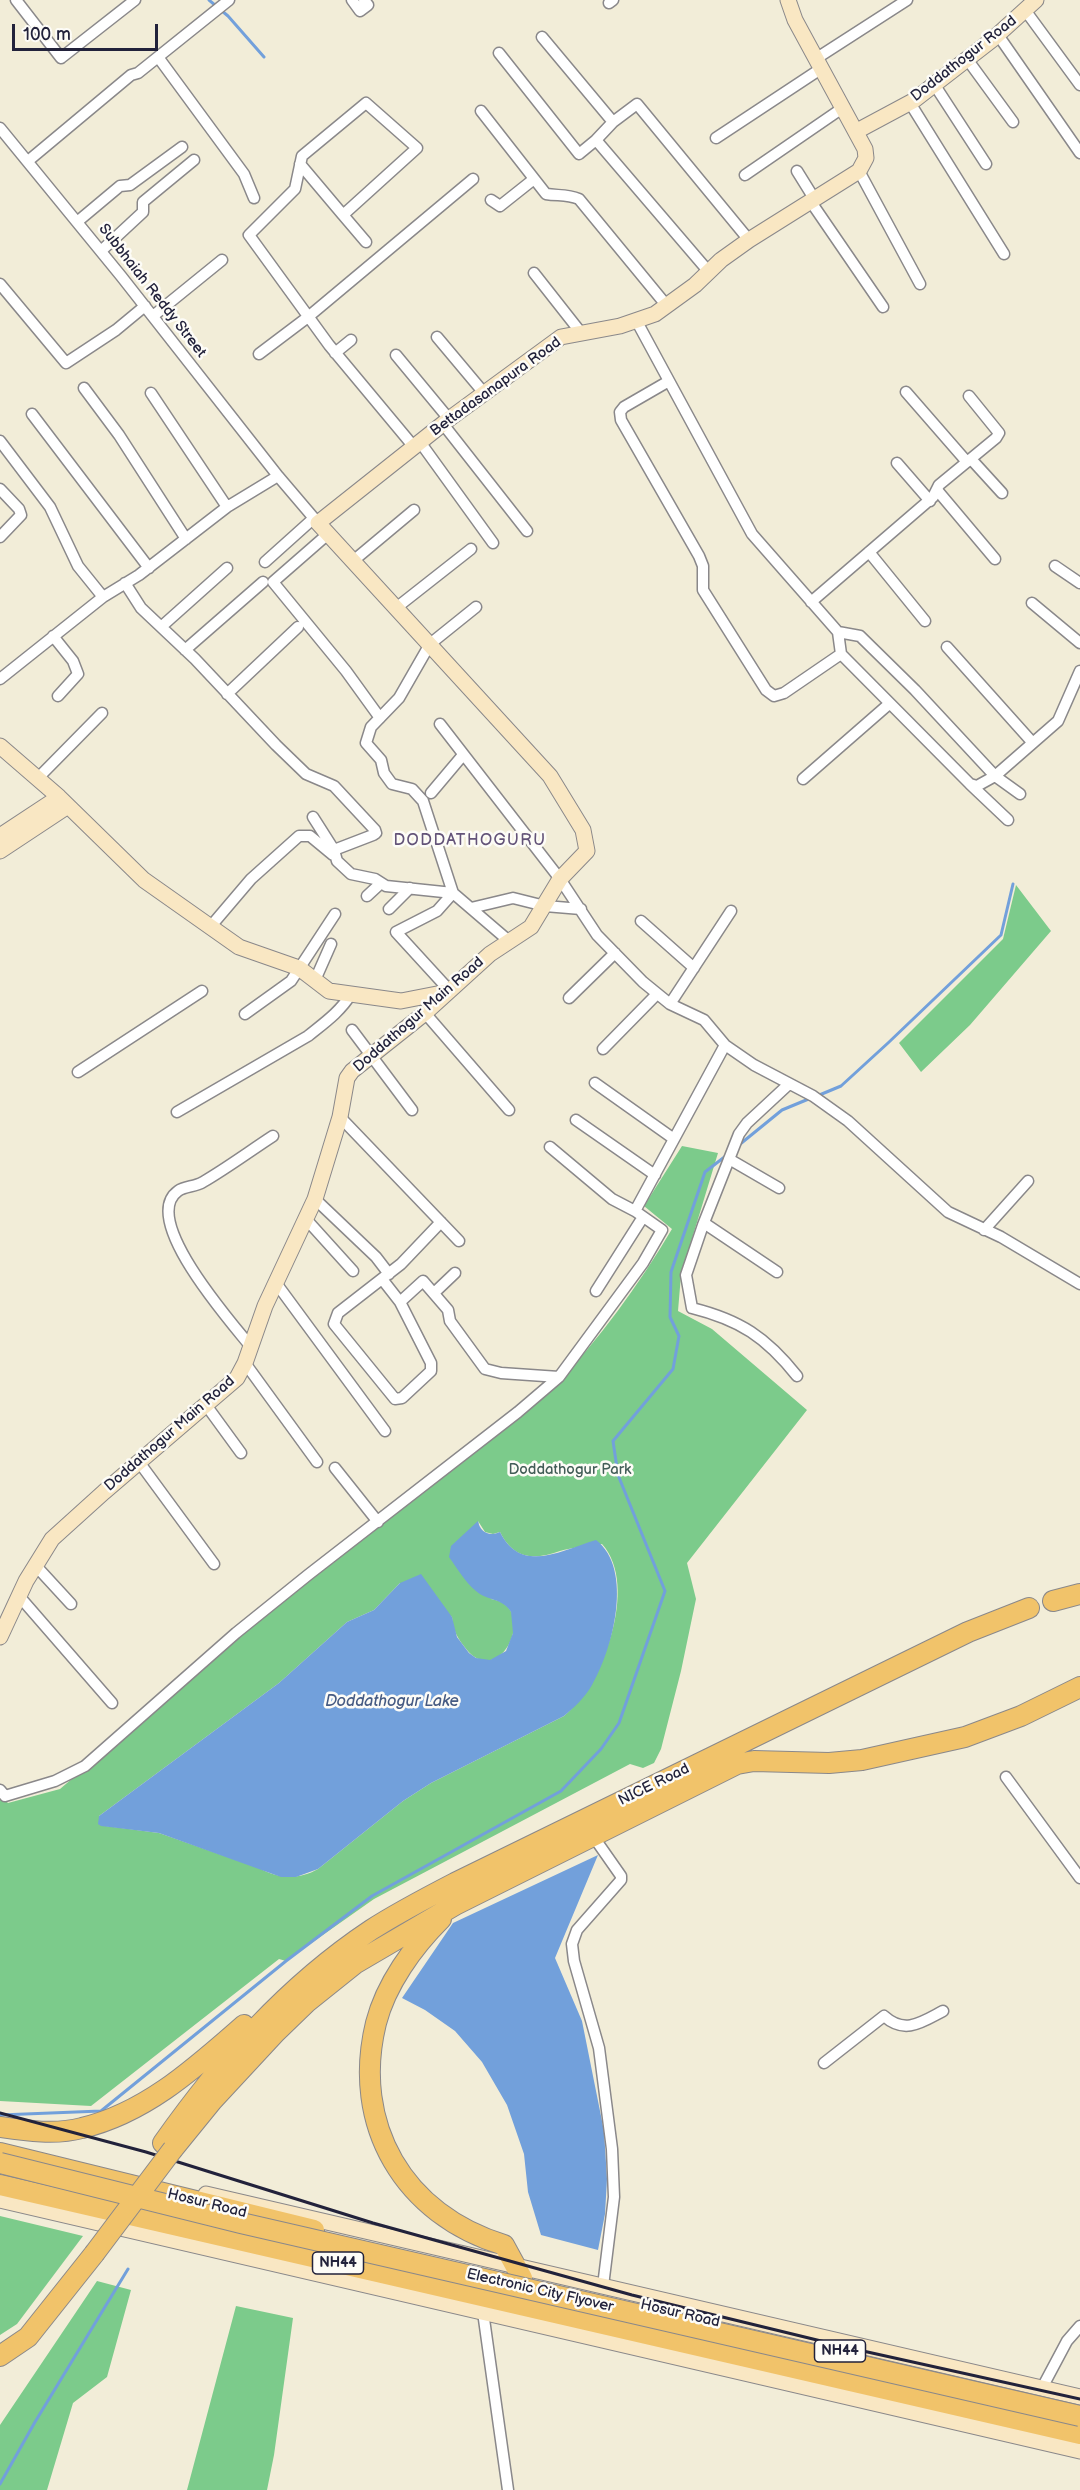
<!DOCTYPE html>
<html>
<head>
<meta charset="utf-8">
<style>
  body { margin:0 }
  #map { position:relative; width:1080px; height:2490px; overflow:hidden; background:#f2edd8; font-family:"Balsamiq Sans",sans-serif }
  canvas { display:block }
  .scale { position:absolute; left:12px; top:24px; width:146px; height:27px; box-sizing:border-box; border:3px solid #22223b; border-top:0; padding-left:8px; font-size:18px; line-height:21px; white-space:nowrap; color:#22223b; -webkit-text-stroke:4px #fdfcf7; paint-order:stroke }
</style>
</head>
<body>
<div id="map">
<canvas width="1080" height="2490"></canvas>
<div class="scale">100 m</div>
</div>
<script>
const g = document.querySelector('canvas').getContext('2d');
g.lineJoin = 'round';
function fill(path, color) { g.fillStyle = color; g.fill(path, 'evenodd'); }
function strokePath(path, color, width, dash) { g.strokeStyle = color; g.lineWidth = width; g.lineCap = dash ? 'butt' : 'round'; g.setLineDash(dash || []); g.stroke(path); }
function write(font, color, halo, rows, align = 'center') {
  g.font = font + ' "Balsamiq Sans",sans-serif'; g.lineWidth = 5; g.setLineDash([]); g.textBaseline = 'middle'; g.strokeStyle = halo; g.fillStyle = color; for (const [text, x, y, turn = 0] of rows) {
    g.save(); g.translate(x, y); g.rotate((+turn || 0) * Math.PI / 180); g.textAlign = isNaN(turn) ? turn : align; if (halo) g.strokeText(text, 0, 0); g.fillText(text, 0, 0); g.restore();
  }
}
const green = new Path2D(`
  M1016,885L1051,931L970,1025L921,1072L899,1043L1003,939Z
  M682,1146L718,1153L681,1275L678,1311L712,1329L807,1410L687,1563L696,1599L681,1671L661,1749L654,1763L643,1768L630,1764L374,1899L286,1961L279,1959L91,2106L0,2101V1795L8,1803L60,1789L275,1606L554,1386C600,1339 638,1286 672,1229L644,1206ZM478,1521L485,1532L493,1534L500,1532C514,1560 534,1560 560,1551C572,1547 588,1547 602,1544C640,1586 602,1685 564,1716L431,1783L403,1801L318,1869C299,1880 278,1879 259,1868L159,1833L106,1826L99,1816L279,1683L347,1622L374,1610L400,1583L452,1617C453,1631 458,1639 467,1650C501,1690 540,1606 491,1599Z
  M0,2216L83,2236L17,2324L0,2335Z
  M97,2281L131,2290L107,2377L73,2403L47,2490H0V2425Z
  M236,2306L293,2318L274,2455L267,2490H187Z`);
const water = new Path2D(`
  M478,1521C480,1532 489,1537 500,1532C521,1575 562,1550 596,1540C634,1569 613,1649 592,1685C585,1697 575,1707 564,1716L431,1783L403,1801L318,1869L296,1877H281L159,1833L101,1826L98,1824L99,1816L279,1683L347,1622L374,1610L400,1583L421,1574L452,1617L457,1637L469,1653L476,1658L490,1660L506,1651L513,1633L511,1612C503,1598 487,1601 476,1591C465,1582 457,1568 449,1557L451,1546Z
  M598,1855L555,1958L582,2021L604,2131L607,2179L605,2214L598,2250L541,2235L528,2192L524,2154L507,2105L482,2062L455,2031L425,2010L402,1998L453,1923Z`);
const stream = new Path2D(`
  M209,0L228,16L264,57
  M817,1096L841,1086L888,1043L1001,935L1013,884
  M739,1145L782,1110L811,1098
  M0,2115L101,2111L286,1961L372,1896L561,1791L601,1749L619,1723L665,1591L618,1475L613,1441L673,1369L679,1336L670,1317L671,1272L705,1172L727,1155
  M0,2484L35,2422L128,2269`);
const street = new Path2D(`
  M16,0L61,58L135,0
  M352,0L360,11L368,5L364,0
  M609,3L613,0
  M1025,10L1080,85
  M998,35L1080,153
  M542,37L613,122L596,140L709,272
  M499,53L579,154L596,140
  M158,57L244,174L254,198
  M817,58L907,0
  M967,59L1013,122
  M934,84L986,164
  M910,103L1004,254
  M481,111L546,194C558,196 567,194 579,199L667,306
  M613,122L637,104L749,240
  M0,128L121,276L278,476
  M716,138L822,68
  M28,161L131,75L138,73L229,0
  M300,164L343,215L417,148L366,103L302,156L295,189L249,235L329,345L414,447
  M797,171L815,200
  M859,171L920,284
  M745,175L844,107
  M491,200L500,206L534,179
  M811,202L883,307
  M343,215L366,242
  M77,222L120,186L130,185L182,147
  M101,251L143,212V202L194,160
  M534,273L582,334
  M0,284L66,363L116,330L145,306
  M153,316L222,260
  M636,320L752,534L838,632L860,636L915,690L995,776L1058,721L1080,671
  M437,337L484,393
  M335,353L351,340
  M259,354L308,317L473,179
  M396,355L449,419
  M669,381L624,407L620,412L621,420L699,556L703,566V590L766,690L774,696L784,693L841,654
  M84,388L119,435L186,539
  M906,392L967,462
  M151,393L227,507
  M32,414L149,568
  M443,424L527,531
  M0,441L50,507L78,566L103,597
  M420,442L493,543
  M971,459L1002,493
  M897,463L930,501
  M0,489L19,509L21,515L0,537
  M937,490L995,559
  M328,534L273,582L346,671L380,718
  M869,552L925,621
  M353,561L414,510
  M265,562L314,518
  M1055,566L1080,583
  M125,583L141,608L195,659L276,745L306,774L334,786L375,830L376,833L373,835L334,850
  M811,602L933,497L939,485L996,438L999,433L969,396
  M1032,603L1080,643
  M396,608L471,549
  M161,627L227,568
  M838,632L841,654L970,784L977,786L995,776L1020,794
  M53,636L73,661L78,674L58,696
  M947,647L1032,742
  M185,650L263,582
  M0,679L103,597L139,575L227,507L278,476L318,523
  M227,694L298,627
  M440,724L560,879L597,935L643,982L670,1004L704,1020L725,1045L754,1065L813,1096L848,1121L948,1212L1001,1237L1080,1284
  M38,778L102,713
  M803,779L889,704
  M970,784L1008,820
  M431,793L463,755
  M313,817L334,850L337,861L351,874L375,879L386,886L453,893L509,941
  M367,896L381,883
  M471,908L513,898L545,906L581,909
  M389,909L410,888
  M641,921L694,968
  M211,926L251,879L299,836H310L333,855
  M316,978L331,944
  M450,991L396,932L437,911L453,893L423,801L412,789L392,784L384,773L381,760L366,743L371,727L399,698L430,644L476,607
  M569,998L615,953
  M670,1004L731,911
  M425,1013L509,1110
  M245,1014L291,981L335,914
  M352,1030L412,1110
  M603,1049L657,994
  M78,1072L202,991
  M595,1083L674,1139
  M789,1084L747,1123L739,1134L703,1225L686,1275L692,1308C740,1320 766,1337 797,1376
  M177,1112L308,1036C324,1023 340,1012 351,994
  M340,1117L459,1241
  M576,1120L655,1175
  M729,1159L779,1188
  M315,1199L376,1257L389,1274
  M635,1211L725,1045
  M306,1219L353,1271
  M704,1223L777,1272
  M984,1230L1028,1181
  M382,1279L400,1302L431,1363V1371L402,1398L395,1399L334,1324L338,1313L401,1264L441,1222
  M276,1283L385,1431
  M596,1291L643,1217
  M434,1293L455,1273
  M400,1302L423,1281L448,1310L450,1321L485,1369L501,1373L559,1377
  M251,1347C232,1323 139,1219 178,1191C185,1186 195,1187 203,1182C227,1168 250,1151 273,1136
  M245,1363L317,1462
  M206,1405L241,1453
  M139,1462L214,1564
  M335,1468L378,1522
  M36,1566L71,1604
  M19,1596L112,1703
  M1006,1777L1080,1878
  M0,1790L5,1796L55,1781L85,1766L236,1633L308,1575L518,1412L559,1377L643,1263L662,1230L635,1211L612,1199L550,1147
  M593,1836L621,1876V1880L577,1930L572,1944L574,1961L599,2048L612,2149L614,2197L603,2286
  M824,2063L884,2016C905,2035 922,2022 943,2011
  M483,2312L508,2490
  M1042,2388L1067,2341L1080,2326`);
const secondary = new Path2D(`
  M857,131L913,101L993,39L1036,0
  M0,746L59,797L144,880L239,947L299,968L329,991L401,1001L447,992
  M0,836L59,797
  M0,851L68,806
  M0,1637L26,1581L52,1539L104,1492L237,1378L245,1363L265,1306L315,1199L340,1117L347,1078L352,1071L425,1013L490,954L531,927L560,879L587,851L583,830L550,776L318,523L449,419L561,337L620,326L655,314L695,285L721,260L749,240L859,171L866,158L865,149L795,20L788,0
  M206,2194L1080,2397
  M0,2200L1080,2451`);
const highway = new Path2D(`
  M1053,1601L1080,1594
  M441,1919C413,1947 386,1984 376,2023C351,2125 404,2215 504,2245L522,2278
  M0,2127C27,2131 56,2135 82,2128C146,2113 196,2067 244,2025
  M163,2143C221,2061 287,1986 371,1930C397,1913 426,1898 455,1883L968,1632L1029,1608
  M173,2149L212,2101L276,2032L306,2003L356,1963L455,1905L737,1764L754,1761L829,1763L862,1760L965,1737L1021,1716L1080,1687
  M0,2153L314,2230
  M0,2185L1080,2434
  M0,2356L28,2337L94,2254`);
const rail = new Path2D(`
  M0,2113L146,2152L373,2223L632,2295L854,2349L1080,2399`);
const highwayBridge = new Path2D(`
  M0,2163L241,2223L1080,2416
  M94,2254L173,2149`);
const shields = [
  [338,2263,51],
  [840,2351,51]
];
const shieldNames = [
  ["NH44",338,2263],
  ["NH44",840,2351]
];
const streetNames = [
  ["Doddathogur Road",964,59,-38],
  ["Subbhaiah Reddy Street",152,291,52],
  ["Bettadasanapura Road",496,387,-36],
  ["Doddathogur Main Road",419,1015,-41],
  ["Doddathogur Main Road",170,1434,-41],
  ["NICE Road",654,1785,-26],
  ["Hosur Road",207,2204,14],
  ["Electronic City Flyover",540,2291,13],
  ["Hosur Road",680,2314,13]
];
const parkNames = [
  ["Doddathogur Park",570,1470]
];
const neighbourhoodNames = [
  ["DODDATHOGURU",470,841]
];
const waterNames = [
  ["Doddathogur Lake",392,1702]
];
fill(green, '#7ccb8b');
fill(water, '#72a0db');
strokePath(stream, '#72a0db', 3);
strokePath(street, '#8a888a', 13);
strokePath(secondary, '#8a888a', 17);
strokePath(highway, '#8a888a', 22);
strokePath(street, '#fff', 10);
strokePath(secondary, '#f9e7c3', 15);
strokePath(highway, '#f1c36a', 20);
strokePath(rail, '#22223b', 3);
strokePath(highwayBridge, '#8a888a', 22, []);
strokePath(highwayBridge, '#f1c36a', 20);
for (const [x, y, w] of shields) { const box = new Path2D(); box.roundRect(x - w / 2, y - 11, w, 22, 4.5); g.fillStyle = '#fdfcf7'; g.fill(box); strokePath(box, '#22223b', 1.5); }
write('bold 14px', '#22223b', null, shieldNames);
write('15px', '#22223b', '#fdfcf7', streetNames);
write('15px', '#425d57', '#fdfcf7', parkNames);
g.letterSpacing = '1.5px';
write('16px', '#635378', '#fdfcf7', neighbourhoodNames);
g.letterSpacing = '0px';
write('italic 16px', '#465b83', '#fdfcf7', waterNames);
</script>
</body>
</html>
